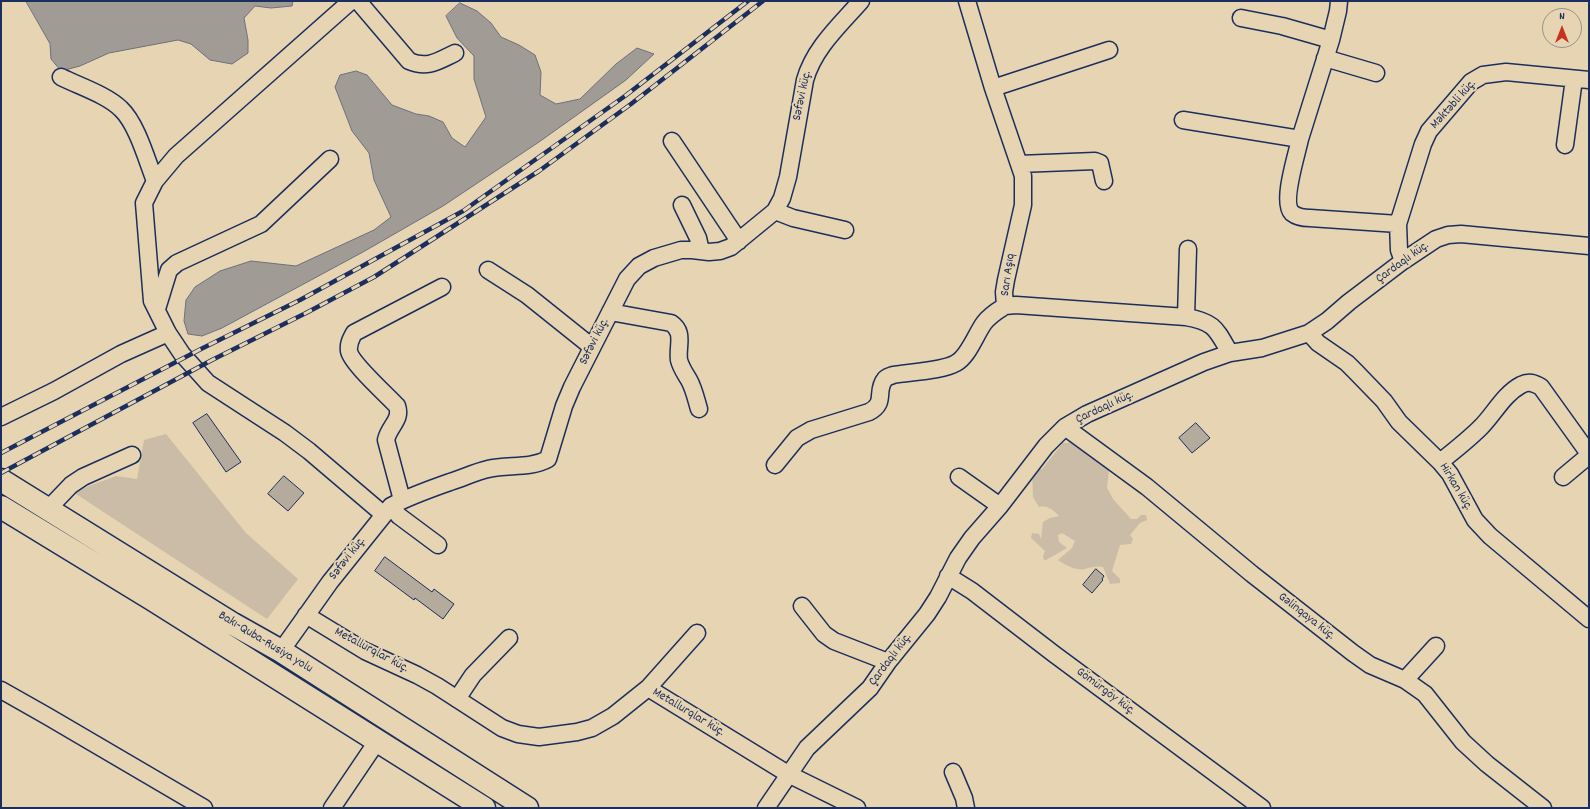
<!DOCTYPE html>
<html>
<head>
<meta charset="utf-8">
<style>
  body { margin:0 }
  #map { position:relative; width:1590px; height:809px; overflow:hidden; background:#e7d4b2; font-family:Dekko,sans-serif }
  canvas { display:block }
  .frame { position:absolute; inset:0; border:2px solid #1b2f5e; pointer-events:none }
  .north { position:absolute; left:1542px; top:8px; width:40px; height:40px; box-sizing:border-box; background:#e7d4b2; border:1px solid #959290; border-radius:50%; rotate:0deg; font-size:11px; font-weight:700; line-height:16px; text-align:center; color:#1b2f5e }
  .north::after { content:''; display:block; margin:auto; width:14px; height:18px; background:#c8321e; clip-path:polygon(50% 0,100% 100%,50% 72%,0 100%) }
</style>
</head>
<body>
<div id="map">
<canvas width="1590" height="809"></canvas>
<div class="frame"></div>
<div class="north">N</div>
</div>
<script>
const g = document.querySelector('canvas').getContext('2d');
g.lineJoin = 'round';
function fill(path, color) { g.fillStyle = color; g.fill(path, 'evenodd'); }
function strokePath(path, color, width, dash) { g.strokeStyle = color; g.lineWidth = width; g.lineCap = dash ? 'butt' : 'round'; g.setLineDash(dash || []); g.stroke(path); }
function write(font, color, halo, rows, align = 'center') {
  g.font = font + ' Dekko,sans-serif'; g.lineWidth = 4; g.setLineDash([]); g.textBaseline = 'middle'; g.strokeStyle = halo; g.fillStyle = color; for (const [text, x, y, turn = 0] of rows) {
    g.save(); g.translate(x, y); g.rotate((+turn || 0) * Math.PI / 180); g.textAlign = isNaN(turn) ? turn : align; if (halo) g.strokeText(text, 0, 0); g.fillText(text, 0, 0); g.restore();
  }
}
const green = new Path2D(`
  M166,434L246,533L298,579L267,619L73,492L116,476L137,479L144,440Z
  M1071,441C1073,445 1103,464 1109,469L1107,488L1113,499L1131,519H1137L1141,515H1146L1147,520L1140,523L1130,535L1133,539L1131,544L1120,545L1112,571L1120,579V583L1110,584L1103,567C1095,566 1093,567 1085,569C1076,571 1065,565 1058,560L1072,548L1075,541L1062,533L1058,535L1059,542L1067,548L1046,560H1044L1043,556L1045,551L1031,538L1032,533L1039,534L1041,539L1043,522L1050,518L1059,516C1053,510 1048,505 1039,507L1033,497L1032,471L1042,469L1063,443H1068Z`);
const water = new Path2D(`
  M26,1H293L292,6L271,8L255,6L244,18L248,40V53L232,64L210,60L191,44L178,40L109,53L80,66L61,71L51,59L50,44Z
  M460,3L477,11L491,23L501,37L519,45L535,55L541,72L540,95L556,104L580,99L616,64L637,48L654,54L626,80L539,142L443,206L363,252L222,328L202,336L188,334L184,321L186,300L195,287L220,271L251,261L296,266L374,230L391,217L374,180L369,153L352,131L335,87L340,75L356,71L367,75L392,105L416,114L429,116L443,122L452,138L465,147L486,117L474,79V56L457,38L446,16Z`);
const building = new Path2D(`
  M207,414L241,462L226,472L193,423Z
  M1196,423L1210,438L1192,453L1179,438Z
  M284,476L304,493L288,511L268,494Z
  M385,557L432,592L434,589L454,604L443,619L415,598L414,600L375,571Z
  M1096,569L1104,576L1102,579L1103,580L1092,593L1083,585Z`);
const minor = new Path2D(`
  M351,1L176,156L155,181L144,203L152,301L168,333L182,354L208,383L285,433L309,451L383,514
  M358,1L409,61C428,69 438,61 455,53
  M1241,18L1282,26L1331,40
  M1325,58L1376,73
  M61,77C79,86 107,95 121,109C137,124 147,161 155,181
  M993,88L1109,50
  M1183,120L1300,139L1331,40L1338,11L1339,1
  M1300,139C1297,154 1281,202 1292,213C1297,217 1305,218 1310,218L1398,224
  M672,141L739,241
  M1565,145L1574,79
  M1019,164L1095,161L1100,163L1104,181
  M682,205L698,238L701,251
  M775,211L793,218L845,230
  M1403,261L1399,250L1398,224L1423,144L1429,131L1471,82L1483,75L1506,72L1589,80
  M488,270L527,295L592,347
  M1005,306L1016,305L1186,317C1215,322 1216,329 1230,353
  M157,309L169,270L177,263L261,224L330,159
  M610,312L671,323C685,332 677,346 679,360C681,368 685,373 689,380C694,389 696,399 699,409
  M1186,317L1188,249
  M1309,333L1318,343L1347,363L1355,371L1384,401L1399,422L1440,462L1450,474L1475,520L1490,536L1589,619
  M1,417L54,391L121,354L168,333
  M1065,427L1147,487L1252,574L1353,653L1370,665L1405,680L1425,694L1463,742L1487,764L1543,808
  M1440,462C1454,451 1468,440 1481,427C1494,414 1504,394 1521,385C1529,381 1534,383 1541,387L1587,451V457L1563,477
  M775,465L797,438L811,430L869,412C887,403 875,391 885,379C886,377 891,376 893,375C909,372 943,371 956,363C968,357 976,334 984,323C990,315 997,311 1005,306L1004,292L1006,280L1023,205V176L993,88L967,1
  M959,477L1000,506
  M402,500L386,440C389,426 402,420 397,406C387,395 351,363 349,351C348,343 351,339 354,333L442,287
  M391,506L399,516L438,545
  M48,509L71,485L83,477L132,455
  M948,576L972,591L1054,654L1262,808
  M802,606L824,634L834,641L888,662
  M306,615L365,651L417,675L437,686L502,728L518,734L539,737L577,732L592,728L613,716L648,688L788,774L857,808
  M281,651L330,582L391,506C410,496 430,489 450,482C463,478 475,472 488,469C507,464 530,469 548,459L564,406L572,387L627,279L639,266L654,258L681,250H692L709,252L720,251L731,247L775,211L782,198L788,177L805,80C814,48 840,25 861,1
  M1405,680L1436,646
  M648,688L697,633
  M1,690L47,716L204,808
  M457,699L473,675L509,638
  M953,772L964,798L966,808
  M332,808L378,740
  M766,808L807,748L870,688L888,662L927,614L938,597L958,558L972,538L1000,506L1046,446L1065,427L1087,414L1204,362L1230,353L1262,348L1309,333L1327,321L1349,302L1403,261L1436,239L1448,235L1461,234L1589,246`);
const highway = new Path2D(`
  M1,480L233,624L281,651L527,808
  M1,507L152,599L484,808`);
const rail = new Path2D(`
  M1,453L201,349L300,300L463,211L625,96L748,1
  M1,473L212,360L306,313L374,277L539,171L631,104L763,1`);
const streetNames = [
  ["Səfəvi küç.",803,96,-78],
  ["Məktəbli küç.",1454,105,-48],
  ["Çardaqlı küç.",1403,263,-36],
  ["Sarı Aşıq",1009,275,-82],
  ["Səfəvi küç.",595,342,-63],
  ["Çardaqlı küç.",1105,408,-25],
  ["Hirkan küç.",1455,487,59],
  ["Səfəvi küç.",348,559,-52],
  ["Gəlinqaya küç.",1306,617,38],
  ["Bakı-Quba-Rusiya yolu",265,643,31],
  ["Metallurqlar küç.",371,651,28],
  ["Çardaqlı küç.",891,660,-53],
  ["Gömürgöy küç.",1105,692,37],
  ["Metallurqlar küç.",688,713,31]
];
fill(green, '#cabca6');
fill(water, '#a19b95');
strokePath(water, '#6b707f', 1);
fill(building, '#b4ab9d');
strokePath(building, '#1b2f5e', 1);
strokePath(minor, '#1b2f5e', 19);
strokePath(highway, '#1b2f5e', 25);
strokePath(minor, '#e7d4b2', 16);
strokePath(highway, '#e7d4b2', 22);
strokePath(rail, '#1b2f5e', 4.5);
strokePath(rail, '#e7d4b2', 3, [9]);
write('13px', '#1b2f5e', '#e7d4b2', streetNames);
</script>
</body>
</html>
